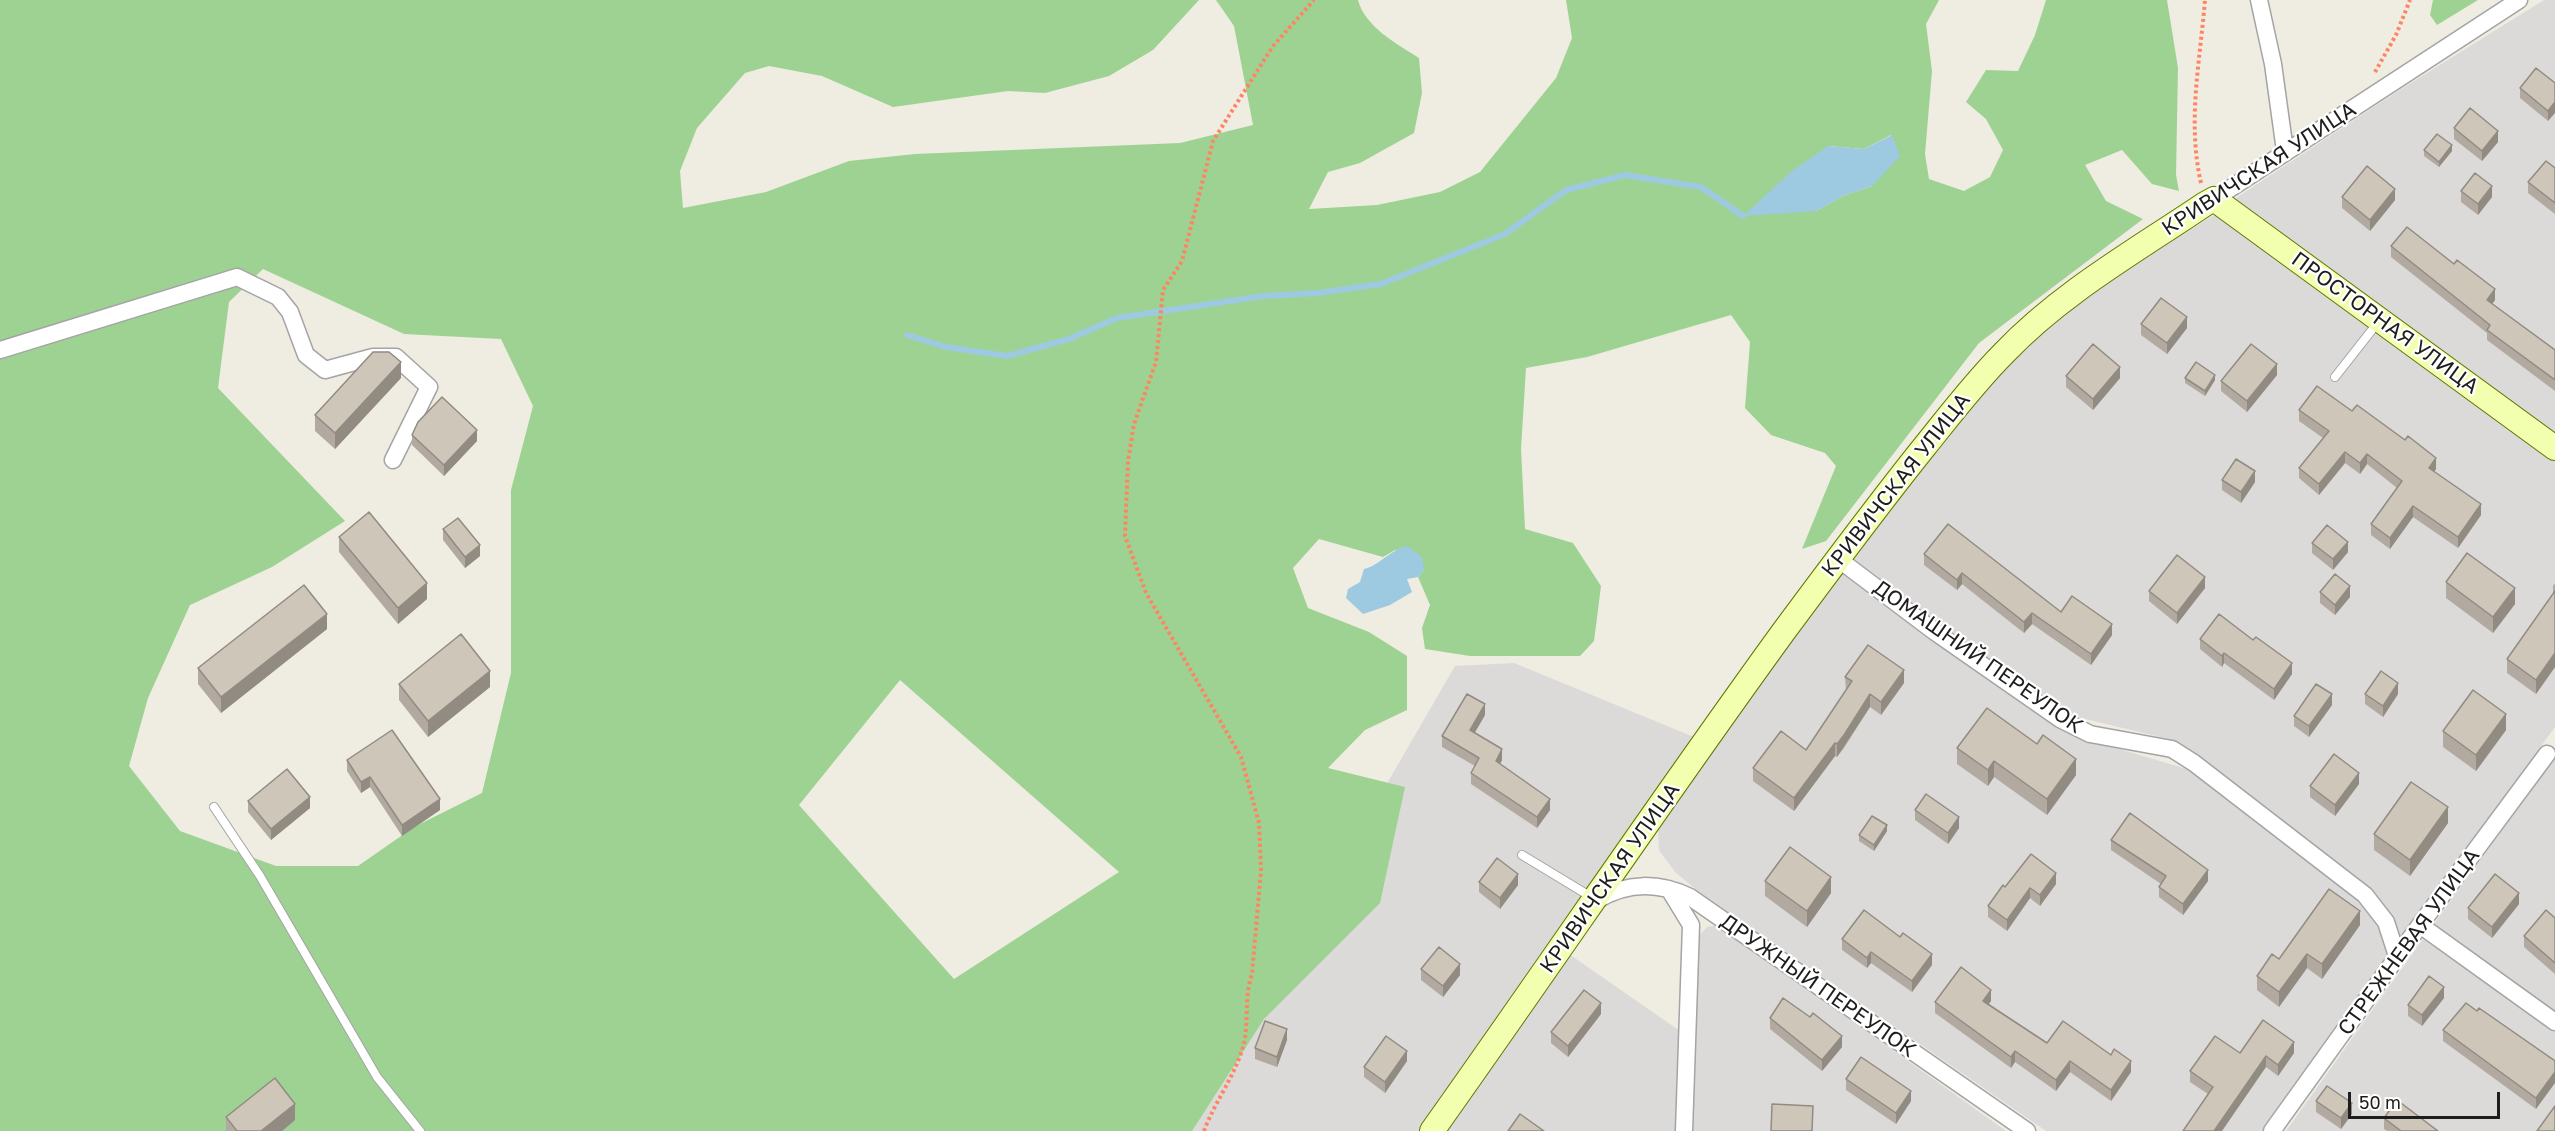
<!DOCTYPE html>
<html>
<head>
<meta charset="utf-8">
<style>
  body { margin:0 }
  #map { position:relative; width:2555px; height:1131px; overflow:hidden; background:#efece1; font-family:"Golos Text",sans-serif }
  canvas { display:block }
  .scale { position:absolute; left:2348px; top:1092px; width:152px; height:27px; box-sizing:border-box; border:3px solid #1d1d1d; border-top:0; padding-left:8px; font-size:18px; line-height:21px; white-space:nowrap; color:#1d1d1d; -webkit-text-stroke:4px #fff; paint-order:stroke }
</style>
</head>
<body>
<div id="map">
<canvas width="2555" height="1131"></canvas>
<div class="scale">50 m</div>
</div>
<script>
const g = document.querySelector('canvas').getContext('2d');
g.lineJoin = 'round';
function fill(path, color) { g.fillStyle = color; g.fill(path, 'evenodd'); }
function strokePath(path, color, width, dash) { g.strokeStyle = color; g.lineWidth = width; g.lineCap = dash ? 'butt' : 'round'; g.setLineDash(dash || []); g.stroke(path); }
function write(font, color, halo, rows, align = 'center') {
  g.font = font + ' "Golos Text",sans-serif'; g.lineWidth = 4.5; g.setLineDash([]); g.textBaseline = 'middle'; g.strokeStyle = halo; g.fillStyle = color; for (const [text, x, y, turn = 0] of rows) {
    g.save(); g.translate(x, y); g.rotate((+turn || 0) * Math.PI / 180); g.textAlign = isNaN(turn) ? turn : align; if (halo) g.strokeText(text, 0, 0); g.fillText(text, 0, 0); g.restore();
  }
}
const residential = new Path2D(`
  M2544,0H2555V434L2233,200L2398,91Z
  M2219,212L2555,455V727L2400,939L2392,920L2369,890L2169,739L2064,714L1849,560L1939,444L2020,351L2098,287Z
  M1842,569L2089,740L2190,770L2369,906L2382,925L2391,953L2264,1131H2046L1698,891L1675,872L1659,850L1658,824Z
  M1514,663L1694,737L1419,1131H1186L1455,666Z
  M2555,758V1011L2433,925Z
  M1718,925L2006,1131H1690L1699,936L1707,927Z
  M2423,939L2555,1032V1131H2286Z
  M1569,954L1680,1031L1676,1131H1444Z`);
const forest = new Path2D(`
  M0,0H1199L1153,50L1109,76L1045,93L1008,91L893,107L822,76L769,66L745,73L697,128L680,171L683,208L766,192L849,161L915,154L1180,143L1253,125L1234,26L1216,0H1358C1365,27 1397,44 1419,58L1422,93L1414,133L1360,163L1328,172L1309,209L1377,205L1440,192L1480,172L1556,78L1572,38L1566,0H1939L1926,24L1932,71L1925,154L1929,179L1964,191L1990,177L2003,150L1986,119L1966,102L1986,70L2018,71L2035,35L2046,0H2167L2178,68L2176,175L2179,191L2152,184L2122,150L2085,165L2106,201L2143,219L1979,343L1826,541L1802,549L1836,466L1825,453L1771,435L1745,408L1750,342L1731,315L1587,357L1526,368L1521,449L1525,529L1573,543L1601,586L1594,641L1580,656H1470L1425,649L1422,628L1430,605L1418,577L1424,570L1395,550L1383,557L1319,539L1293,568L1308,608L1369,632L1407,656V710L1365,730L1328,768L1405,787L1380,903L1264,1019L1192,1131H0ZM1891,135L1872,186L1843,196L1816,211L1828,146L1864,149ZM263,269L404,334L501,339L533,406L511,490V673L482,793L414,827L358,866H276L180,831L129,766L148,698L190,605L272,567L345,521L218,388L229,302ZM900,680L1119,872L954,979L799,805Z
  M2433,0H2478L2437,25L2430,15Z`);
const water = new Path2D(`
  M1892,135L1900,156L1872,186L1843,196L1816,211L1743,216L1793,170L1828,146L1864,149Z
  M1407,546L1422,557L1424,570L1418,577L1407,579L1412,592L1390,605L1363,614L1346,598L1348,589L1360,582L1364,569C1379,566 1388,551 1407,546Z`);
const stream = new Path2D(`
  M907,335L946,347L1007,356L1069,339L1117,318L1263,296L1318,293L1381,284L1505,234L1566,190L1625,175L1701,187L1743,216`);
const path = new Path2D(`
  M2375,72L2396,35L2410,0
  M2201,183C2187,122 2200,62 2205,0
  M1204,1131C1215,1101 1236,1075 1244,1043C1249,1019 1244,997 1252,974L1261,870L1259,823L1241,757L1146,593L1125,536L1128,461L1134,424L1156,362L1163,290L1182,261L1213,141L1273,46L1314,0`);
const lane = new Path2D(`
  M2335,377L2379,321
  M214,807L260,876L377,1077L420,1131
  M1522,855L1593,898`);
const street = new Path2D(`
  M2259,0L2273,64L2285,151
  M2214,199L2519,0
  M0,350L237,277L278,297L290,312L306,355L325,370L373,357H396L429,387L393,460
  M1837,558L1935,632L2060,719L2090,734L2172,749L2194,763L2365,895L2386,922L2397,956
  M1669,889L1691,925L1684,1131
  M1597,900C1627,882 1659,882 1690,897L2027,1131
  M2420,925L2555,1022
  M2272,1131L2420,925L2547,754`);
const secondary = new Path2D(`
  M1432,1131C1550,965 1664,796 1784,631C1830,569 1876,507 1925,446C1950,415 1975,382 2004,353C2061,293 2137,250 2205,204L2214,199L2555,448`);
const wall = new Path2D(`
  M2555,83L2548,121L2520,98V88Z
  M2454,128L2498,142L2482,161L2454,139Z
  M2424,150L2452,151L2439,167L2424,156Z
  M2555,168V214L2528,193V182Z
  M2461,191L2492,197L2478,215L2461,202Z
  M2342,197L2395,200L2370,231L2342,208Z
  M2391,246L2495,300L2492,304L2555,350V391L2487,340V333L2391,257Z
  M2141,324L2187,328L2167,354L2141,335Z
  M2277,375L2247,412L2221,391V381Z
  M2066,376L2120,378L2093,410L2066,387Z
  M401,378L335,449L315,431V415Z
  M2185,378L2215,380L2205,396L2185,383Z
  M2299,410L2352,411L2436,469L2434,472L2481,515L2458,548L2413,517L2390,549L2371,535V524L2397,488L2367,464L2360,474L2345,463L2319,495L2299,478V468L2323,438L2299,421Z
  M412,435L477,441L444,476L412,445Z
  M2222,480L2255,482L2241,503L2222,490Z
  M443,529L480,556L465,568L443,540Z
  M339,537L427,599L398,624L339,552Z
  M2312,543L2348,552L2333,570L2312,553Z
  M1924,554L2061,612L2112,635L2091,665L2032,624L2024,633L1962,584L1957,590L1924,565Z
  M2446,582L2515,604L2493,633L2446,598Z
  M2555,583V667L2536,694L2507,673V659L2553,594V586Z
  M2205,588L2177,624L2149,601V591Z
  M2320,592L2350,597L2335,615L2320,603Z
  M327,629L221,713L198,684V668Z
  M2200,639L2292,674L2274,700L2224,663L2222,667L2200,649Z
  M1845,677L1904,683L1881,715L1870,707L1844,748L1837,757L1835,756L1794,811L1753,781V768L1806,750L1846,690Z
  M399,684L490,687L428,737L399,700Z
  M2365,694H2398L2383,717L2365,704Z
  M2332,705L2309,737L2294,726V716Z
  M1485,715L1474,733L1502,760L1500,764L1550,810L1537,828L1471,784V773L1475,766L1442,747V736Z
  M2506,730L2476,771L2443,747V731Z
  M1957,748L2076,775L2047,815L1994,777L1988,786L1957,764Z
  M347,760L440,810L402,836L370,787L361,793L347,771Z
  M2359,784L2335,816L2310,797V786Z
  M248,801L310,808L271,840L248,812Z
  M1915,810L1959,828L1948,844L1915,820Z
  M2448,823L2410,876L2374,850V834Z
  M1887,831L1874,851L1859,841V835Z
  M2111,840L2208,881L2183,915L2159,897V887L2161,884L2111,850Z
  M1765,881L1831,893L1807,927L1765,896Z
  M1479,882L1518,885L1500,909L1479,892Z
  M2056,884L2040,906L2030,898L2007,931L1988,917V906L2005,887Z
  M2519,904L2492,938L2468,919V908Z
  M2555,918V974L2524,947V936Z
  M2360,925L2322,979L2307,968L2279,1007L2257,990V976L2279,959Z
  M1842,939L1932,965L1912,992L1871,963L1867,968L1842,950Z
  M1421,969L1460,975L1443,997L1421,980Z
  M2444,998L2422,1026L2408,1016V1005Z
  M1991,1001L1989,1004L2047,1043L2131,1072L2111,1101L2070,1072L2056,1091L2015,1062L2011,1068L1935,1013V1002Z
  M2477,1011L2555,1061L2536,1109L2443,1041V1030Z
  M1601,1014L1568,1057L1551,1043V1032Z
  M1770,1018L1842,1047L1822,1071L1770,1029Z
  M1287,1040L1277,1067L1255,1059V1048Z
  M2240,1053H2294L2278,1076L2266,1067L2208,1094L2190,1082V1071Z
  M1407,1061L1385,1093L1364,1077V1067Z
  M1846,1079L1911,1101L1896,1124L1846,1090Z
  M2316,1101L2352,1114L2341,1129L2316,1112Z
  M226,1117L295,1120L282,1131H226Z
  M2384,1118L2438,1131H2387L2384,1129Z`);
const shadedWall = new Path2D(`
  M2555,102V113L2548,121V111Z
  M2498,131V142L2482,161V151Z
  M2452,145V151L2439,167V162Z
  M2492,186V197L2478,215V204Z
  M2395,189V200L2370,231V220Z
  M2495,289V300L2487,311V300Z
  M2187,317V328L2167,354V343Z
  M401,362V378L335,449V433Z
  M2277,364V375L2247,412V401Z
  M2120,367V378L2093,410V399Z
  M2215,375V380L2205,396V391Z
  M477,430V441L444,476V465Z
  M2345,452V463L2319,495V484Z
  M2367,454V464L2360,474V463Z
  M2436,458V469L2429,479V468Z
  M2255,471V482L2241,503V492Z
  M2481,504V515L2458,548V537Z
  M2413,506V517L2390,549V538Z
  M2348,542V552L2333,570V559Z
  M480,545V556L465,568V557Z
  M1962,573V584L1957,590V580Z
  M2205,577V588L2177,624V613Z
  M427,583V599L398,624V608Z
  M2350,586V597L2335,615V605Z
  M2515,588V604L2493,633V617Z
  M2032,613V624L2024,633V622Z
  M327,614V629L221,713V697Z
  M2112,624V635L2091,665V654Z
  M2224,653V663L2222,667V656Z
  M2555,653V667L2536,694V680Z
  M2292,663V674L2274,700V689Z
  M1904,670V683L1881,715V702Z
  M490,671V687L428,737V721Z
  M2398,683V694L2383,717V706Z
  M1870,694V707L1837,757V744Z
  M2332,694V705L2309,737V726Z
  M1485,704V715L1470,741V730Z
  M2506,714V730L2476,771V755Z
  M1835,743V756L1794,811V798Z
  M1502,749V760L1496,771V761Z
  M2076,759V775L2047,815V799Z
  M1994,761V777L1988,786V770Z
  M2359,773V784L2335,816V805Z
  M370,777V787L361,793V782Z
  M310,797V808L271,840V829Z
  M440,799V810L402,836V825Z
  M1550,799V810L1537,828V817Z
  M2448,807V823L2410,876V860Z
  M1959,817V828L1948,844V833Z
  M1887,825V831L1874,851V845Z
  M2208,870V881L2183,915V904Z
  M2056,873V884L2040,906V895Z
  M1518,874V885L1500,909V898Z
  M1831,877V893L1807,927V911Z
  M2030,888V898L2007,931V920Z
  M2519,893V904L2492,938V927Z
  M2360,911V925L2322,979V964Z
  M1871,952V963L1867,968V958Z
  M1932,954V965L1912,992V981Z
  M2307,954V968L2279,1007V992Z
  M1460,964V975L1443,997V986Z
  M2444,987V998L2422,1026V1015Z
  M1991,990V1001L1983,1011V1001Z
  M1601,1003V1014L1568,1057V1046Z
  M1287,1029V1040L1277,1067V1057Z
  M1842,1036V1047L1822,1071V1060Z
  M2294,1042V1053L2278,1076V1065Z
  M1407,1051V1061L1385,1093V1082Z
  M2015,1051V1062L2011,1068V1057Z
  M2266,1056V1067L2222,1131H2214Z
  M2070,1061V1072L2056,1091V1080Z
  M2131,1061V1072L2111,1101V1090Z
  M2555,1072V1083L2536,1109V1098Z
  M1911,1091V1101L1896,1124V1113Z
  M2352,1103V1114L2341,1129V1118Z
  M295,1104V1120L282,1131H261Z`);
const building = new Path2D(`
  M2536,68L2555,83V102L2548,111L2520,88Z
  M2470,108L2498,131L2482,151L2454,128Z
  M2437,134L2452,145L2439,162L2424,150Z
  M2546,161L2555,168V203L2528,182Z
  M2367,166L2395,189L2370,220L2342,197Z
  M2475,173L2492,186L2478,204L2461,191Z
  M2407,227L2454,264L2457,260L2495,289L2487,300L2555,350V380L2487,330L2490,325L2391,246Z
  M2161,298L2187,317L2167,343L2141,324Z
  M2093,344L2120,367L2093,399L2066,376Z
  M2251,344L2277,364L2247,401L2221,381Z
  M373,352H389L401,362L335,433L315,415Z
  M2196,362L2215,375L2205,391L2185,378Z
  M2317,386L2352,411L2357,405L2405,440L2408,436L2436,458L2429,468L2481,504L2458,537L2413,506L2390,538L2371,524L2402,481L2367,454L2360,463L2345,452L2319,484L2299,468L2329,431L2299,410Z
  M442,397L477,430L444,465L412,435L418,422Z
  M2236,459L2255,471L2241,492L2222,480Z
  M369,512L427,583L398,608L339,537Z
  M458,518L480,545L465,557L443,529Z
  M1948,524L2061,612L2072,596L2112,624L2091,654L2032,613L2024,622L1962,573L1957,580L1924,554Z
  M2327,525L2348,542L2333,559L2312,543Z
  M2467,553L2515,588L2493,617L2446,582Z
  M2177,555L2205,577L2177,613L2149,591Z
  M2335,574L2350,586L2335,605L2320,592Z
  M304,585L327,614L221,697L198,668Z
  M2555,591V653L2536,680L2507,659Z
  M2219,614L2253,640L2256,637L2292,663L2274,689L2224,653L2222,656L2200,639Z
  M461,634L490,671L428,721L399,684Z
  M1868,645L1904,670L1881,702L1870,694L1844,735L1837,744L1835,743L1794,798L1753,768L1781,731L1806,750L1852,681L1845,677Z
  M2381,671L2398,683L2383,706L2365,694Z
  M2316,684L2332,694L2309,726L2294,716Z
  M2473,690L2506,714L2476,755L2443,731Z
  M1467,694L1485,704L1470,730L1502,749L1496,761L1550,799L1537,817L1471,773L1479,758L1442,736Z
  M1987,708L2037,744L2043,735L2076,759L2047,799L1994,761L1988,770L1957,748Z
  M392,730L440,799L402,825L370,777L361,782L347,760Z
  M2334,754L2359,773L2335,805L2310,786Z
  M287,769L310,797L271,829L248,801Z
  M2411,782L2448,807L2410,860L2374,834Z
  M1926,794L1959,817L1948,833L1915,810Z
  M2130,813L2208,870L2183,904L2159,887L2166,876L2111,840Z
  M1872,816L1887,825L1874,845L1859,835Z
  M1790,847L1831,877L1807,911L1765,881Z
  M2031,854L2056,873L2040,895L2030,888L2007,920L1988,906L2003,885L2005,887Z
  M1497,858L1518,874L1500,898L1479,882Z
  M2495,874L2519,893L2492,927L2468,908Z
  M2329,889L2360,911L2322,964L2307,954L2279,992L2257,976L2272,954L2279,959Z
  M1864,910L1900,937L1903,933L1932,954L1912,981L1871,952L1867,958L1842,939Z
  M2546,910L2555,918V963L2524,936Z
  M1439,947L1460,964L1443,986L1421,969Z
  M1961,967L1991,990L1983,1001L2047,1043L2063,1021L2111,1055L2114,1049L2131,1061L2111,1090L2070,1061L2056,1080L2015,1051L2011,1057L1935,1002Z
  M2429,976L2444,987L2422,1015L2408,1005Z
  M1584,990L1601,1003L1568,1046L1551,1032Z
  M1783,998L1810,1017L1813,1013L1842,1036L1822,1060L1770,1018Z
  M2466,1003L2477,1011L2479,1008L2555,1061V1072L2536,1098L2443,1030Z
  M2263,1020L2294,1042L2278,1065L2266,1056L2214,1131H2183L2213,1087L2190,1071L2215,1036L2240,1053Z
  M1265,1021L1287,1029L1277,1057L1255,1048Z
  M1386,1036L1407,1051L1385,1082L1364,1067Z
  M1861,1057L1911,1091L1896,1113L1846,1079Z
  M275,1078L295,1104L261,1131H237L226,1117Z
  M2327,1086L2352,1103L2341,1118L2316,1101Z
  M2397,1100L2438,1131H2401L2384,1118Z
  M1772,1104L1813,1106L1812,1131H1771Z
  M2555,1106V1131H2537Z
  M1520,1114L1544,1131H1508Z`);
const streetNames = [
  ["КРИВИЧСКАЯ УЛИЦА",2259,169,-33],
  ["ПРОСТОРНАЯ УЛИЦА",2385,323,36],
  ["КРИВИЧСКАЯ УЛИЦА",1896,485,-52],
  ["ДОМАШНИЙ ПЕРЕУЛОК",1978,657,35],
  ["КРИВИЧСКАЯ УЛИЦА",1610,878,-55],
  ["СТРЕЖНЕВАЯ УЛИЦА",2409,942,-54],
  ["ДРУЖНЫЙ ПЕРЕУЛОК",1818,986,35]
];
fill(residential, '#dbdad9');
fill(forest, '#9ed292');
fill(water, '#9dcae1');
strokePath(stream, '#9dcae1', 6);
strokePath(lane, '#a4a4a4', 10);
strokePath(street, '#a4a4a4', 19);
strokePath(secondary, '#5d7700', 26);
strokePath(path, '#ff8462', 4, [3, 3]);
strokePath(lane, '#fff', 8);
strokePath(street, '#fff', 16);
strokePath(secondary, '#f2ffaf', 24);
fill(wall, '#b2aaa0');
fill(shadedWall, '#918b82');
fill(building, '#cfc6ba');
strokePath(building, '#918b82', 1.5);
write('21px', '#1d1d1d', '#fff', streetNames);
</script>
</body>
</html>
